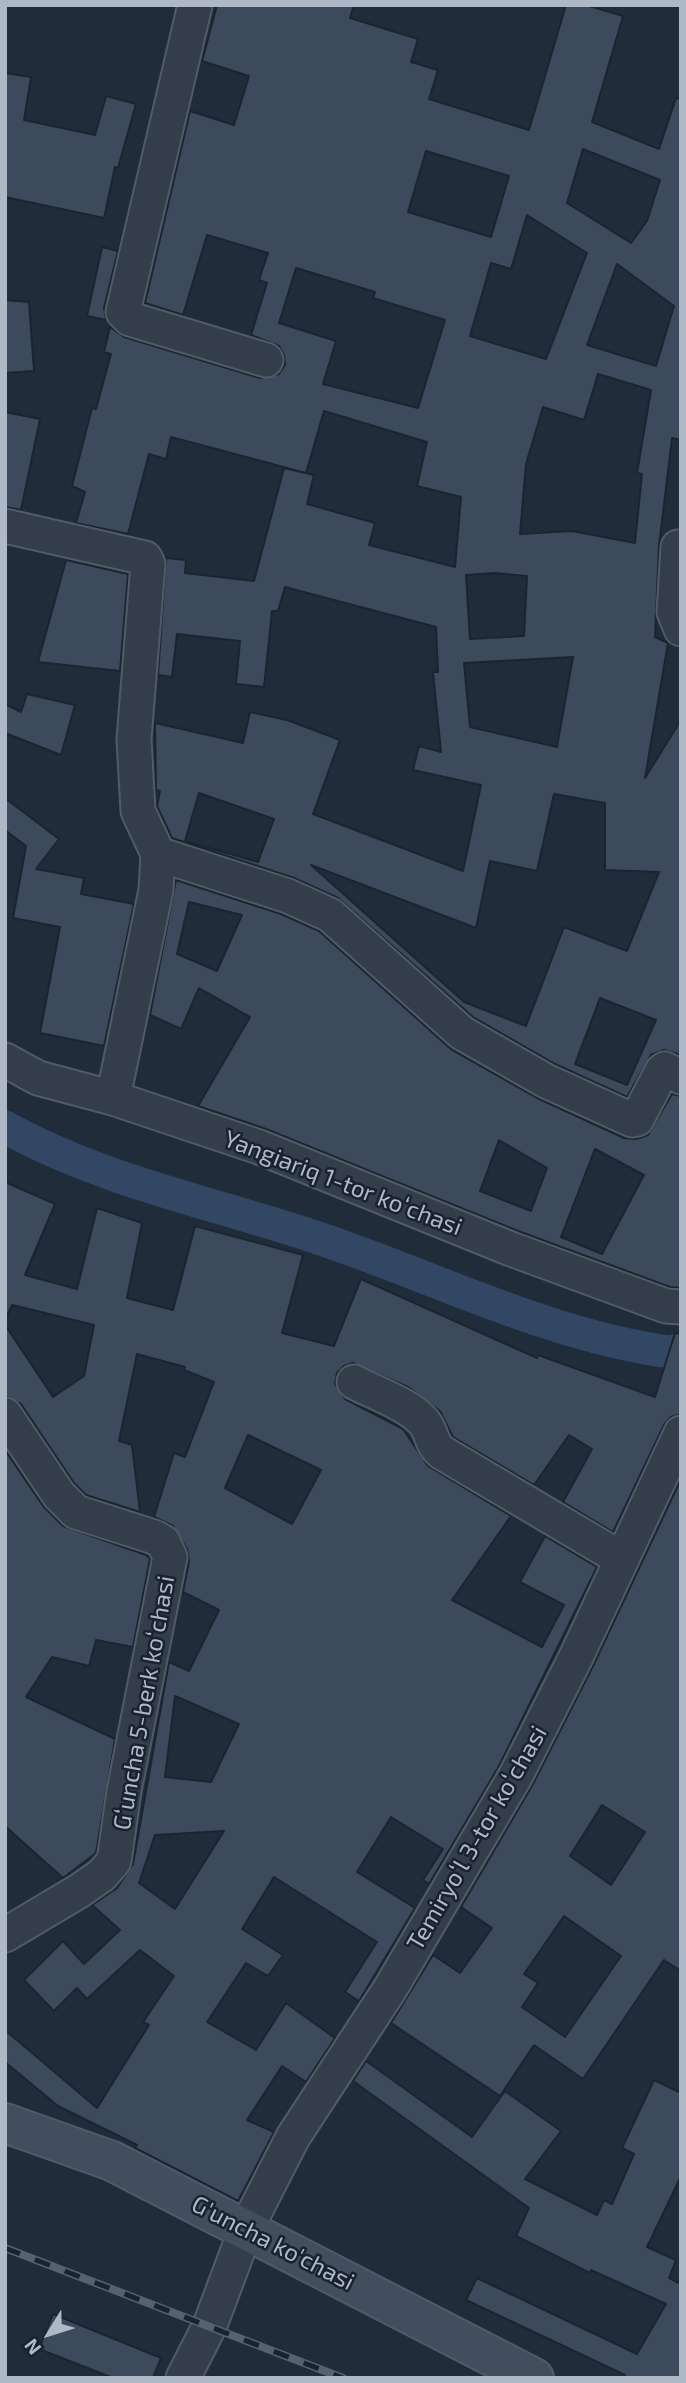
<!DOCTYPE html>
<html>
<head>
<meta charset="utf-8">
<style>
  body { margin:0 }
  #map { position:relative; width:686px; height:2383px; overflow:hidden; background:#202c3a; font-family:"Exo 2",sans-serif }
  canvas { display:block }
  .frame { position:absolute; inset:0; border:7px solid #aeb8c7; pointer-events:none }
  .north { position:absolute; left:14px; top:2299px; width:70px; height:70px; -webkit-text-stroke:5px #19232f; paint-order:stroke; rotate:232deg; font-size:19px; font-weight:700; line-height:28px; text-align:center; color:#aeb8c7 }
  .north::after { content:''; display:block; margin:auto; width:24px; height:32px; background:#aeb8c7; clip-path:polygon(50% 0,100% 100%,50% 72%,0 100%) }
</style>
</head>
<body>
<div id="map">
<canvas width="686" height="2383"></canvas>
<div class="frame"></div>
<div class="north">N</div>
</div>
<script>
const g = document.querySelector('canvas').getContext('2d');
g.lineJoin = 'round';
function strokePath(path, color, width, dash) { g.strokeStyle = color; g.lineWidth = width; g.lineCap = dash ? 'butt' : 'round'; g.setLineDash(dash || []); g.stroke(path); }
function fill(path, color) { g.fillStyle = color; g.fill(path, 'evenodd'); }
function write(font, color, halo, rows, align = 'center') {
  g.font = font + ' "Exo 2",sans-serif'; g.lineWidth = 5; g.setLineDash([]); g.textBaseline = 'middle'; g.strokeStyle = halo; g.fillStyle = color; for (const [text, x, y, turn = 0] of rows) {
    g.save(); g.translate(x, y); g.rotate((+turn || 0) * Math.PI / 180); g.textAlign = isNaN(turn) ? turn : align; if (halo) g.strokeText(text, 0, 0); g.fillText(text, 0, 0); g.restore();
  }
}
const canal = new Path2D(`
  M5,1127C98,1179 205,1201 306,1234C427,1273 542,1334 669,1352L681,1349`);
const building = new Path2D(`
  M217,5H354L350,18L418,39L411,62L438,70L429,99L529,130L566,5H586L623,16L592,122L659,149L676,98L681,99V440L672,438L659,546L655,637L668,643L645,778L681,720V1055L664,1050L651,1055L627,1097L555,1064L473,1017L338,898L294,878L172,838L157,806L160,791L156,790L155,723L243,743L250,712L287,720L340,740L313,814L463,871L481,785L413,770L419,746L441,752L433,672H438L436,627L285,587L278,611H272L264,687L236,684L240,641L177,634L172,677L158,675L166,558L186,560L185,573L254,581L284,468L314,475L307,504L375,523L369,545L455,567L461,497L417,486L427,442L324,411L306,473L171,437L166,459L149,454L128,534L76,523L85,492L72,486L92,408L96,409L111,354L104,352L110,327L124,337L260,378L279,374L285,365L284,355L279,346L251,335L267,283L259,280L268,253L207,235L183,315L145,303L190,111L234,125L249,76L202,61ZM583,149L660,180L647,221L631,243L567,203ZM426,151L509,176L491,237L408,212ZM527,215L587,253L546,359L470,336L491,263L511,269ZM617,264L674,306L656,366L587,345ZM296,268L375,292L373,298L445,320L418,408L323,384L336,341L279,323ZM598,374L651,390L637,473L642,474L635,543L572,531L520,534L526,464L543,407L584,420ZM494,573L527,576L524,636L470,639L466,575ZM573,657L557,747L470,727L464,663ZM199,793L274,819L258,862L185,841ZM554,794L605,803V870L659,872L627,951L564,927L526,1026L464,1002L311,865L476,928L490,861L537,871ZM600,998L656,1020L627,1085L575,1064Z
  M5,73L31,77L24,120L95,135L106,96L136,104L118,168L115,167L104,218L5,197Z
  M102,247L118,251L104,308L106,320L87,316Z
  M5,300L29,302L34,371L5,373Z
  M5,412L40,419L21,510L5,507Z
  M66,560L128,574L120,671L38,662Z
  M27,694L75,705L61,755L5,733V704L21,712Z
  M5,798L59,839L36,869L84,878L81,894L134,904L104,1046L40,1033L60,927L13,918L26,846L5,830Z
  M176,880L281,914L319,931L452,1050L537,1098L624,1138L636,1139L648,1135L672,1094L681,1096V1288L670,1287L518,1231L266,1129L198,1106L250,1017L199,988L181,1029L150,1015ZM189,902L242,915L217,971L177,954ZM499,1140L547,1168L531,1211L480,1191ZM595,1149L644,1175L602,1254L561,1237Z
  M5,1182L55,1204L25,1275L77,1289L97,1208L142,1223L127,1298L173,1310L195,1226L303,1255L282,1333L334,1346L361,1279L537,1358L538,1355L655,1397L675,1333L681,1334V1414L671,1417L664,1425L613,1532L563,1502L592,1449L569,1435L534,1485L453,1437L440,1411L408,1387L353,1363L344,1366L337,1373L335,1384L345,1399L403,1429L428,1466L511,1516L452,1600L542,1647L564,1605L520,1582L545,1536L597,1567L499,1766L429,1884L423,1880L443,1849L391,1817L357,1872L415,1908L359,2001L345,1992L377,1942L274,1877L242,1929L283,1955L268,1976L246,1963L207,2022L256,2050L286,2003L335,2038L306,2082L282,2066L247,2120L274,2132L238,2201L135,2148L137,2145L58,2106L5,2062V2030L97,2108L149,2025L143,2022L174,1976L140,1950L87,1999L77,1988L54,2011L24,1980L63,1941L84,1964L120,1930L92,1905L117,1888L133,1864L169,1662L189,1671L219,1610L183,1592L189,1561L187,1549L173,1526L154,1517L174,1453L185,1457L214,1382L184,1370L185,1367L137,1354L119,1441L132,1445L140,1512L86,1495L74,1483L21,1404L5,1396V1325L53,1397L84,1376L94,1325L12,1305L5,1320ZM248,1435L321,1470L292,1524L225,1488ZM175,1696L239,1724L211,1782L165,1777ZM224,1831L175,1909L139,1883L155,1835Z
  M5,1450L43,1506L63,1526L146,1555L150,1559L133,1647L96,1640L89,1666L52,1657L26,1697L115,1739L96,1853L63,1878L5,1826Z
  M681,1479V1971L664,1960L583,2079L534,2045L500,2096L391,2023L433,1955L460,1973L492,1928L461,1907L533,1784L593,1666ZM602,1805L645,1832L611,1885L570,1856ZM564,1916L621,1956L565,2037L522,2007L538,1983L524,1974Z
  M366,2061L472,2137L505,2091L561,2131L525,2179L597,2215L604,2200L612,2204L634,2154L622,2148L654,2080L681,2093V2176L647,2247L676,2260L669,2278L678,2283L681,2278V2378H623L625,2375L466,2300L477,2278L637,2354L666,2304L591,2270L590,2273L516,2236L529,2208L353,2081Z
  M53,2314L161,2358L153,2378H113L39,2349Z`);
const street = new Path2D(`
  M195,5L123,312L130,319L266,360
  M5,526L145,558L148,564L134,739L138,811L158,854L156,890L113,1098
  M678,547L674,612L681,629
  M158,854L288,896L330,915L462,1033L546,1081L632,1120L637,1119L662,1071L665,1069L681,1077
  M5,1060L38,1078L113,1098L259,1147L511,1249L666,1306L681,1307
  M354,1382C375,1393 405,1403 422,1420C432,1429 430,1443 441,1452L620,1558
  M5,1415L59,1495L76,1512L154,1537L163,1542L170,1557L124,1791L114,1861L102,1875L79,1891L5,1935
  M183,2378L210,2325L246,2229L293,2137L390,1989L516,1775L576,1657L681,1433`);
const secondary = new Path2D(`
  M5,2123L112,2161L534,2378`);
const rail = new Path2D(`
  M5,2248L343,2378`);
const streetNames = [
  ["Yangiariq 1-tor koʻchasi",343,1183,21],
  ["Gʻuncha 5-berk koʻchasi",144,1703,-80],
  ["Temiryoʻl 3-tor koʻchasi",477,1838,-60],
  ["G'uncha ko'chasi",273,2243,27]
];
strokePath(canal, '#324763', 33);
fill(building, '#3c4a5b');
strokePath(building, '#1b2531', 2);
strokePath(street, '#515b68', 37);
strokePath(secondary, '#515b68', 42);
strokePath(street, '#343e4b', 33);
strokePath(secondary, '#424d5e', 38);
strokePath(rail, '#556272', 8);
strokePath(rail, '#19232f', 5, [16]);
write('24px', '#aeb8c7', '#19232f', streetNames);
</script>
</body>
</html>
